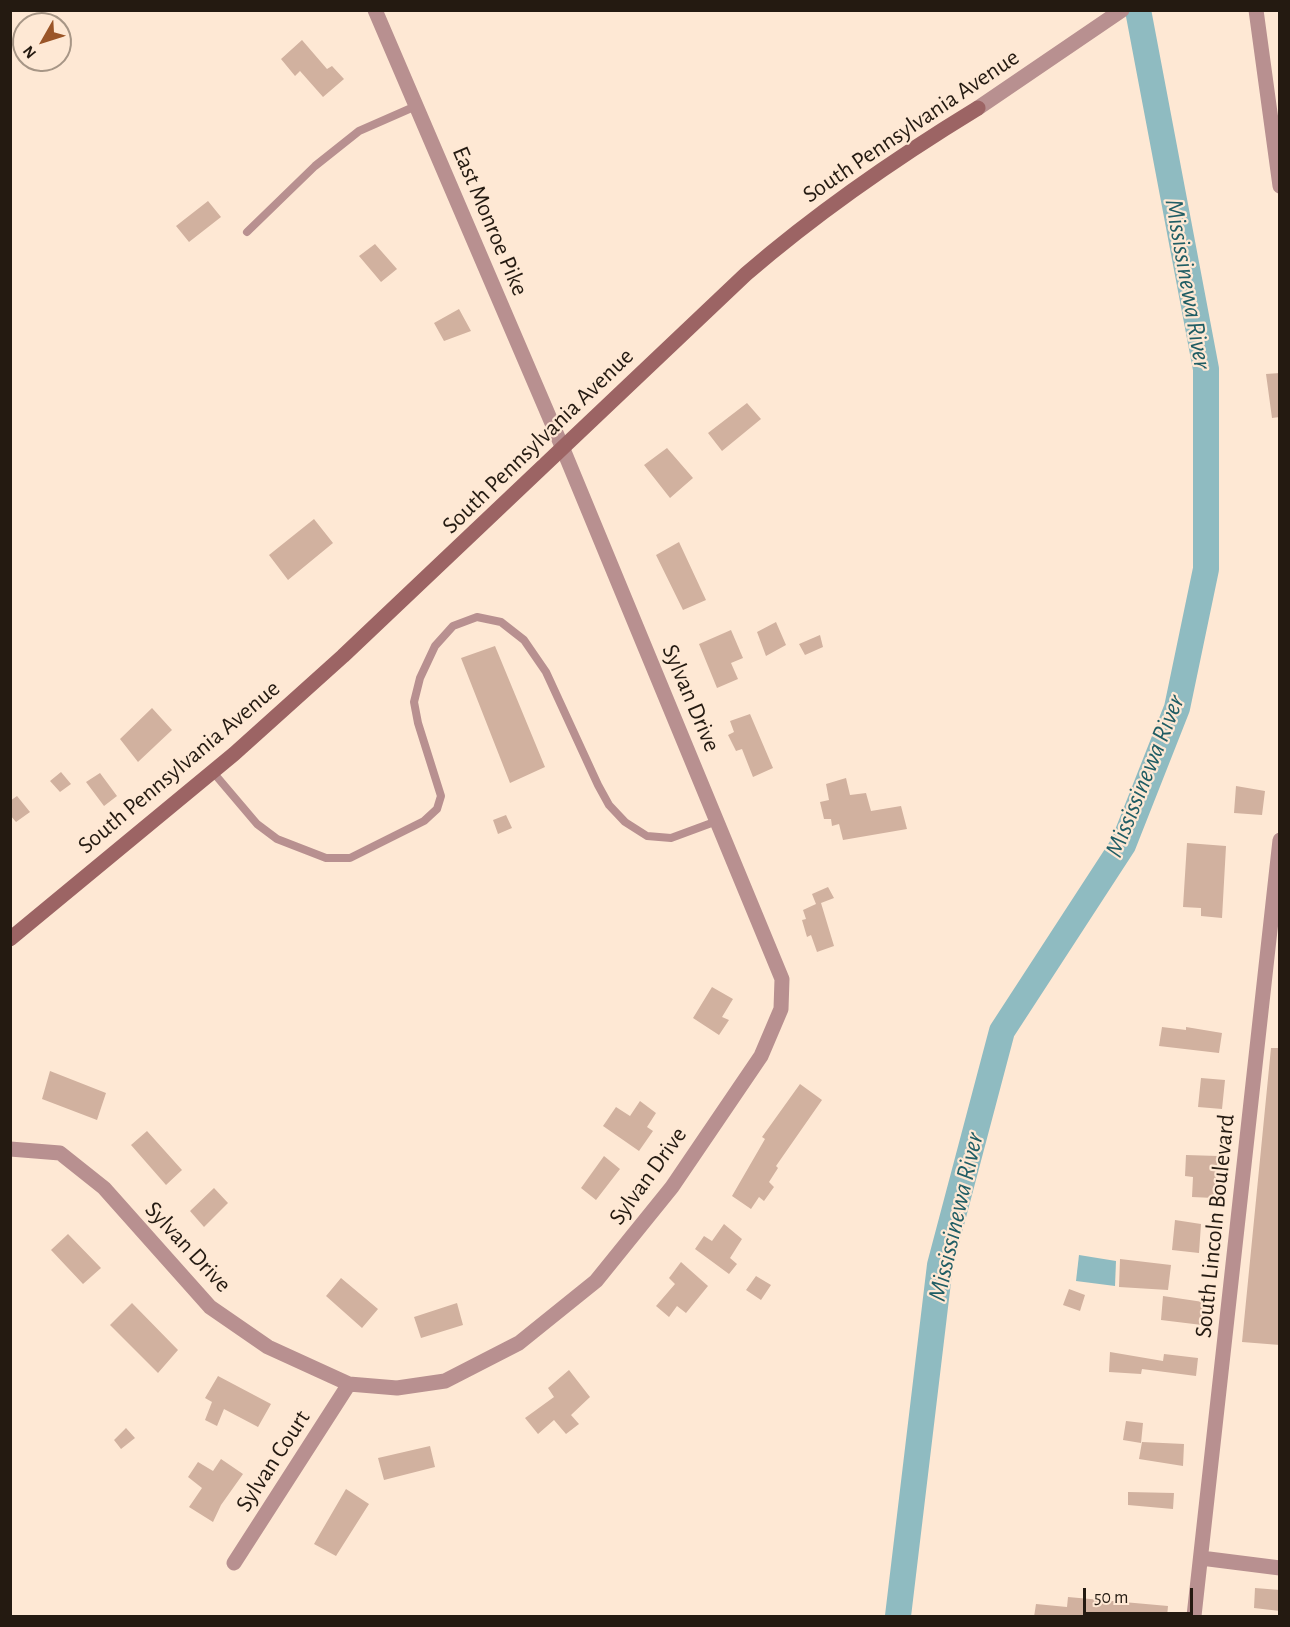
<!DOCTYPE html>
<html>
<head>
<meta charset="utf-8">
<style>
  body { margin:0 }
  #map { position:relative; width:1290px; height:1627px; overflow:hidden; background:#fee8d4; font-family:"Alegreya Sans",sans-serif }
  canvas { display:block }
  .frame { position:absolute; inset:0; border:12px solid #241a11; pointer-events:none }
  .north { position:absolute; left:12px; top:12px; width:60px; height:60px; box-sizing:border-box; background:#fee8d4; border:2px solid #a79686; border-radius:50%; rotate:231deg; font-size:16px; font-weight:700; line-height:24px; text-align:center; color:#241a11 }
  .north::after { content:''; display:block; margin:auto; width:21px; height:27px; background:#9a5528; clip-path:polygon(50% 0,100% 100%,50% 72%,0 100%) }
  .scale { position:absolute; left:1083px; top:1588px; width:110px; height:27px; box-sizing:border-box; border:3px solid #241a11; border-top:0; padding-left:8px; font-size:18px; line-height:21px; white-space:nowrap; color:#241a11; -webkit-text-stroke:4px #fee8d4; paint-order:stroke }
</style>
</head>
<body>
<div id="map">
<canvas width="1290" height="1627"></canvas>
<div class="frame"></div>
<div class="north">N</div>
<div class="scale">50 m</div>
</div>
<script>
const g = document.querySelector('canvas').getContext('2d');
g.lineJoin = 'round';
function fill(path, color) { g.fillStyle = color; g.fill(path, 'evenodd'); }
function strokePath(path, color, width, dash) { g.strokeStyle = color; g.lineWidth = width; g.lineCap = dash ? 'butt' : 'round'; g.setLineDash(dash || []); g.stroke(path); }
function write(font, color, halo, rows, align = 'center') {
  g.font = font + ' "Alegreya Sans",sans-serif'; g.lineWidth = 4.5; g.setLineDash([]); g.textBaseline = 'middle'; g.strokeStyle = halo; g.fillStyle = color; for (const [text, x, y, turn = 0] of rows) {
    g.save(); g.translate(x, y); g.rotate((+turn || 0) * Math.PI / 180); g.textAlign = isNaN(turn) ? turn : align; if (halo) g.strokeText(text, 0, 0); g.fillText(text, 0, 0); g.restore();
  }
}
const water = new Path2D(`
  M1079,1255L1116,1261L1115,1286L1076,1281Z`);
const river = new Path2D(`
  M898,1616L940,1265L1002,1031L1123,845L1177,708L1206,569V369L1138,10`);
const building = new Path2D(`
  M302,40L327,69L332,66L344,79L323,97L300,71L295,76L281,59Z
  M208,201L221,217L189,242L176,226Z
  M375,244L397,269L381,282L359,256Z
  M459,309L471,331L444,341L434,323Z
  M1280,373V417L1272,418L1266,374Z
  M747,403L761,419L722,451L708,433Z
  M667,448L693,478L670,498L644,465Z
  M314,519L333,543L288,580L269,555Z
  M679,542L706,600L683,610L656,555Z
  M776,622L786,645L766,656L757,632Z
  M731,630L743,658L731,663L738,679L717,688L699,644Z
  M820,635L823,647L805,655L799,644Z
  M495,646L545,767L510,783L461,658Z
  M152,708L172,730L138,762L120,739Z
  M750,714L773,768L753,777L742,749L736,751L728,735L734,732L730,721Z
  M61,772L71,784L60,792L50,781Z
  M100,773L117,796L104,806L86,782Z
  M846,778L850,795L866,793L871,811L901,806L907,829L843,840L839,824L832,826L831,819H824L820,802L829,800L826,784Z
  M1236,786L1265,791L1262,815L1234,813Z
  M17,796L30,812L16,822L10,815V801Z
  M506,815L512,828L498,834L493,820Z
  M1187,843L1226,846L1222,918L1201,916V908L1183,907Z
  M828,887L834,898L821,903L834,946L817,952L811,935L807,937L802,920L806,919L803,910L816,904L812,894Z
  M712,987L733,999L722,1017L729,1020L719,1035L693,1018Z
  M1162,1027L1186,1030V1027L1222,1033L1219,1053L1159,1046Z
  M1271,1048H1280V1345L1242,1342Z
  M50,1071L106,1093L97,1120L42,1099Z
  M1201,1078L1225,1080L1222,1109L1198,1107Z
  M800,1084L822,1100L776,1166L778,1168L769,1182L774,1187L764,1201L759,1197L751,1209L732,1196L765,1139L762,1137Z
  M640,1101L656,1113L647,1127L653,1131L639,1151L603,1126L616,1107L630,1116Z
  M147,1131L182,1170L166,1185L131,1145Z
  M1186,1155L1218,1156L1214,1198L1192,1197L1193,1177L1185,1176Z
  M604,1156L620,1169L596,1200L581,1188Z
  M214,1188L228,1203L204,1227L190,1211Z
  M1175,1220L1201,1224L1199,1253L1172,1250Z
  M724,1224L742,1239L730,1258L737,1264L729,1274L695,1249L704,1236L712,1241Z
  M68,1234L101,1268L83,1284L51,1250Z
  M1120,1259L1171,1265L1168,1290L1119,1287Z
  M681,1262L708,1286L686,1313L677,1306L669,1317L656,1306L675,1284L669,1278Z
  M756,1276L771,1285L761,1300L746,1290Z
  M341,1278L378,1309L362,1328L326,1296Z
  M1069,1289L1085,1295L1080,1311L1063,1305Z
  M1163,1296L1203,1302L1202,1325L1161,1320Z
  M132,1303L178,1350L158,1373L110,1325Z
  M457,1303L463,1325L421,1338L414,1317Z
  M1110,1352L1163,1361L1164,1354L1198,1358L1196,1376L1142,1369L1141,1374L1109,1372Z
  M569,1370L590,1397L571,1415L579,1424L566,1434L554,1420L538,1434L525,1418L554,1397L548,1388Z
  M218,1376L271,1404L258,1427L224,1409L217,1426L205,1420L212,1402L205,1398Z
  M1126,1421L1143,1423L1141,1443L1123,1440Z
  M126,1428L135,1438L121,1449L114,1440Z
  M1142,1442L1184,1444L1183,1466L1139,1459Z
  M430,1446L435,1467L384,1480L378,1458Z
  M221,1459L243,1474L221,1505L213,1522L189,1507L202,1488L188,1477L198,1462L213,1471Z
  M346,1489L369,1504L336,1556L314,1544Z
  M1128,1492L1174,1493L1173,1509L1128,1505Z
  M1255,1588L1280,1590V1611L1254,1608Z
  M1068,1597L1168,1606L1167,1617H1034L1036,1604L1067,1607Z`);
const lane = new Path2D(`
  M247,232L315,166L359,131L416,106
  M212,771L257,824L277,839L326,858H350L424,821L437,809L441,796L418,723L414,702L420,678L435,646L453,626L477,617L501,622L524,640L546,672L598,785L609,805L625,822L647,836L671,838L717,821`);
const street = new Path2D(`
  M1256,10L1280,186
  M978,108L1122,10
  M10,1149L60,1153L104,1188L210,1307L268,1347L349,1384L397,1388L445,1381L519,1343L596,1281L672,1187L761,1056L781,1009L782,979L563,449L375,10
  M1201,1558L1280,1568
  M234,1563L349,1384
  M1194,1616L1280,840`);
const secondary = new Path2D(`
  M10,939L234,754L343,656L746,274C819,211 896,158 978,108`);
const streetNames = [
  ["South Pennsylvania Avenue",911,126,-34],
  ["East Monroe Pike",490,221,67],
  ["South Pennsylvania Avenue",538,441,-44],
  ["Sylvan Drive",691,698,67],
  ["South Pennsylvania Avenue",179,767,-40],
  ["Sylvan Drive",648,1176,-54],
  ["South Lincoln Boulevard",1215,1226,-84],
  ["Sylvan Drive",188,1247,47],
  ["Sylvan Court",273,1461,-57]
];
const waterNames = [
  ["Mississinewa River",1188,284,80],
  ["Mississinewa River",1145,776,-68],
  ["Mississinewa River",956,1217,-77]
];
fill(water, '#8fbbc1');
strokePath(river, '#8fbbc1', 26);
fill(building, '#d1b19f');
strokePath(lane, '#b89090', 8);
strokePath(street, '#b89090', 15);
strokePath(secondary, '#9c6464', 15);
write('24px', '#241a11', '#fee8d4', streetNames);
write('italic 26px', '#205d64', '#fee8d4', waterNames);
</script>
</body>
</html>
